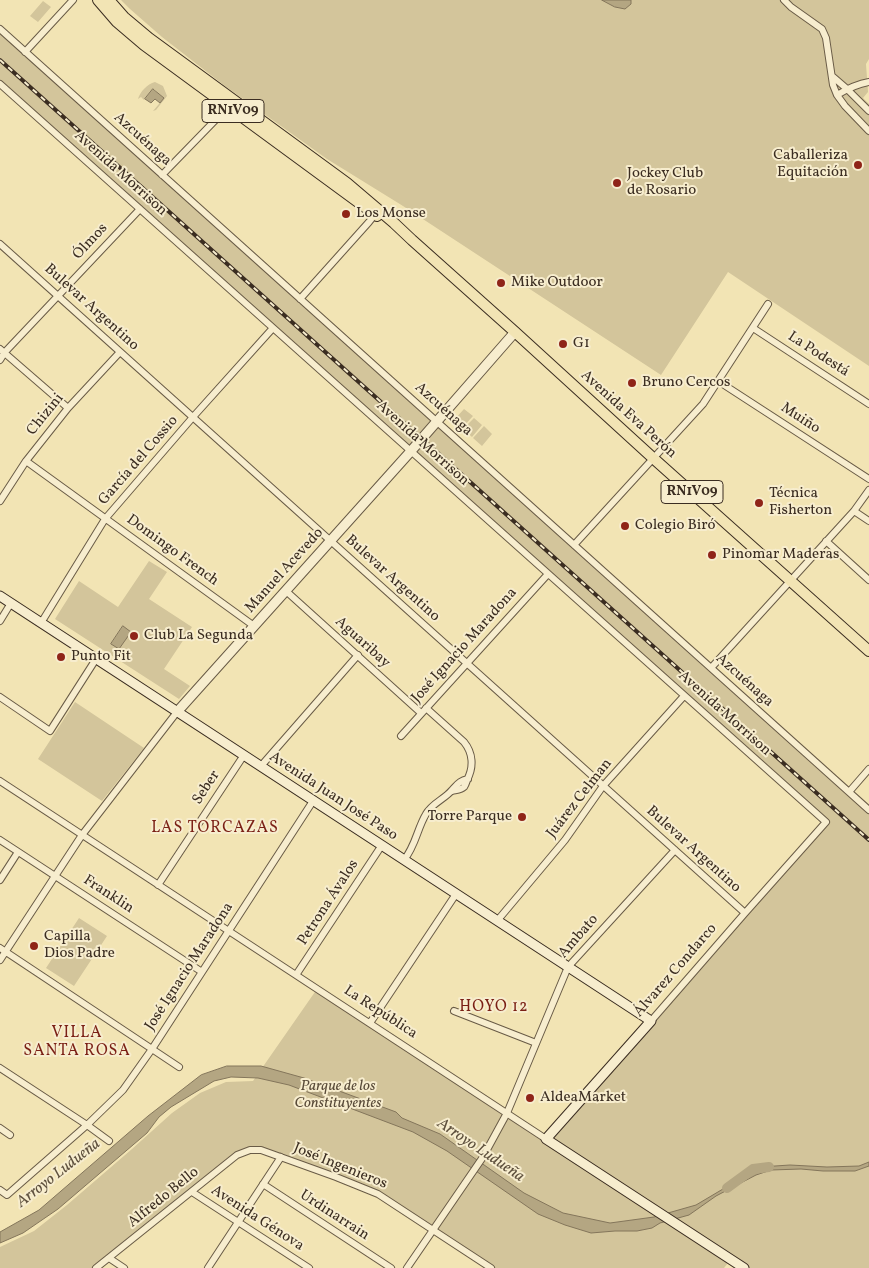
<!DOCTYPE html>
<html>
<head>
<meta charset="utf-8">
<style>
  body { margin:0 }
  canvas { display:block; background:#f2e4b4 }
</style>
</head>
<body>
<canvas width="869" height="1268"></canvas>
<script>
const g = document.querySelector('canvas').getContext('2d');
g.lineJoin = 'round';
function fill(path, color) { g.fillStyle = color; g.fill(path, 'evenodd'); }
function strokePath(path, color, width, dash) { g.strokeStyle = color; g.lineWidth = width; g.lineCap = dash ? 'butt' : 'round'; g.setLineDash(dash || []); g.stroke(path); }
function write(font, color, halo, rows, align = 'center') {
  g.font = font + ' Vollkorn,serif'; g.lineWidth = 4; g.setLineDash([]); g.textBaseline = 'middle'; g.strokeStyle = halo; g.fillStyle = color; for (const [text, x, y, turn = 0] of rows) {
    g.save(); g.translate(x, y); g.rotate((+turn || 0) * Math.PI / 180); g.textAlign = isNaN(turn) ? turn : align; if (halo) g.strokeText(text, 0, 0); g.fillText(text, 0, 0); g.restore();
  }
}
const green = new Path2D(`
  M121,0H869V59L866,64L868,92L863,98L869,104V366L728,272L661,375L403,206L327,159L225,86L162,37L130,9Z
  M43,1L51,7L38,22L30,16Z
  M0,29L869,810V1268H744L731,1259L724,1268H491L378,1194L261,1150L237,1155L96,1268H0V1247L34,1231L67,1205L132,1149L172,1113L200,1093L226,1082L253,1081L317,989L546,1138L826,822L0,84Z
  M155,82L163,86L167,96L156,110L153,111L164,98L154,89L144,100L141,97L138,99C140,92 147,84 155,82Z
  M464,409L473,416L462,428L454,420Z
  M474,418L482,425L472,437L463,429Z
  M484,426L492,434L482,446L473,438Z
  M149,561L167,572L149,599L192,627L164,669L190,686L179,699L55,619L79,581L118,607Z
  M75,702L144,748L102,801L38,759Z
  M79,918L107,936L74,986L46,968Z`);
const water = new Path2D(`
  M602,0H631V4L625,9L615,7Z
  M153,89L164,98L160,103L155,99L151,103L145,99Z
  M123,626L131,632L119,649L111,644Z
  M227,1066H261L304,1078L396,1112L402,1118L440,1134L524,1193L563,1213L610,1223L654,1217L696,1205L760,1167L790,1165L827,1167L859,1166L869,1162V1166L855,1171H823L801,1169L771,1170L756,1175L716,1196L689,1215L660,1223L652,1228L637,1231H615L591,1233L565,1225L538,1214L447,1151L413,1132L289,1085L258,1078L231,1077L214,1081L171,1107L159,1117L147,1133L58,1209L23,1233L0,1243V1232L39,1210L148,1116L201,1075Z`);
const river = new Path2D(`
  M727,1188L753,1169L769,1167`);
const minor = new Path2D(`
  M784,0L791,7L822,29L826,38L833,85L837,95L845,106L869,131
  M0,29L869,810
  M25,52L73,0
  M832,76L847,89L869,111
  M0,84L826,822L745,913L651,1021
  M837,95C847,89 857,84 869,82
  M162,175L231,104
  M0,244L745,913
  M300,299L369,222L377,212
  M753,328L869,404
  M0,349L68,408
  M0,360L5,352L140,209
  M718,381L869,479
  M26,461L254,626
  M0,501L26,461L68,408L120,352
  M854,511L869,521
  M826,541L869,580
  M574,545L703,404L768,304
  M286,591L421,713
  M0,621L11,603
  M41,623L105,519L193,417L273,328
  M711,668L854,511L869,490
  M0,697L50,731L96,659
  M426,708L464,742C473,753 474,767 467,780C466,783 466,784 464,787C461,790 456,790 452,791
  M401,736L548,574
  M261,766L358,655
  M0,781L546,1139
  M849,792L869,769
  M0,840L202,972
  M404,860C416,845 417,829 426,814C432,803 445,799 452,790C458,784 459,781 468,779
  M0,880L18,852
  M158,885L244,755
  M497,921L565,840L603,786L684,696
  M0,948L179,1067
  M0,960L82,835L177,712
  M296,975L382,845
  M454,1011L536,1043
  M370,1023L456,894
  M0,1068L87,1125L109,1141
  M0,1128L10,1135
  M263,1184L391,1268
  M0,1190L7,1195L87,1125L123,1090L152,1049L313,801
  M192,1192L309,1268
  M109,1258L124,1268
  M96,1268L237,1155L250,1150H261L336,1177L378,1194L491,1268
  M208,1268L281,1157
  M407,1268L483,1157L507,1113L568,967L675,850`);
const tertiary = new Path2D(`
  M177,712L411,451L515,332`);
const secondary = new Path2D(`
  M0,596L651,1021L546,1139L744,1268`);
const primary = new Path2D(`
  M98,0L117,22L144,45L377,216
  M109,0L124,17L149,38L347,183L394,223L412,240L515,332L653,458L869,651`);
const rail = new Path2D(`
  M0,60L869,840`);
const markers = [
  [858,165,5,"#8f2418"],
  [617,183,5,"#8f2418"],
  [346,214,5,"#8f2418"],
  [501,283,5,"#8f2418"],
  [563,344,5,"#8f2418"],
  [632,383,5,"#8f2418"],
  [759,503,5,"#8f2418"],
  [625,526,5,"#8f2418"],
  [712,555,5,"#8f2418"],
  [134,636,5,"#8f2418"],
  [61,657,5,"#8f2418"],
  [522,817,5,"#8f2418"],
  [34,946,5,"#8f2418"],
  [530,1098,5,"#8f2418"]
];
const shields = [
  [233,111,62],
  [692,492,62]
];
const shieldNames = [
  ["RN1V09",233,111],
  ["RN1V09",692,492]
];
const streetNames = [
  ["Azcuénaga",142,140,42],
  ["Avenida Morrison",120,174,42],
  ["Ólmos",91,242,-47],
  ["Bulevar Argentino",91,308,42],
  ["La Podestá",818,355,33],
  ["Azcuénaga",443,410,42],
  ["Chizini",46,415,-51],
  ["Avenida Eva Perón",628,415,42],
  ["Muiño",800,419,33],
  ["Avenida Morrison",422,444,42],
  ["García del Cossio",139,461,-49],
  ["Domingo French",172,551,36],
  ["Manuel Acevedo",285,571,-48],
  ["Bulevar Argentino",392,579,42],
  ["Aguaribay",362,643,42],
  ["José Ignacio Maradona",465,646,-48],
  ["Azcuénaga",744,681,42],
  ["Avenida Morrison",724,714,42],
  ["Seber",207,788,-57],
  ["Avenida Juan José Paso",333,797,33],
  ["Juárez Celman",580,799,-52],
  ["Bulevar Argentino",693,850,42],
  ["Franklin",108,895,33],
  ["Petrona Ávalos",329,903,-57],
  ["Ambato",579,937,-49],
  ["José Ignacio Maradona",190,967,-57],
  ["Álvarez Condarco",676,971,-49],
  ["La República",380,1013,33],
  ["José Ingenieros",340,1167,22],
  ["Alfredo Bello",164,1198,-39],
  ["Urdinarrain",334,1216,33],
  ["Avenida Génova",257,1219,33]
];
const poiNames = [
  ["Caballeriza",848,156,"right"],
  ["Equitación",848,173,"right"],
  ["Jockey Club",627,174],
  ["de Rosario",627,191],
  ["Los Monse",356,214],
  ["Mike Outdoor",511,283],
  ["G1",573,344],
  ["Bruno Cercos",642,383],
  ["Técnica",769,494],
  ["Fisherton",769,511],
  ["Colegio Biró",635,526],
  ["Pinomar Maderas",722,555],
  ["Club La Segunda",144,636],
  ["Punto Fit",71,657],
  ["Torre Parque",512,817,"right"],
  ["Capilla",44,937],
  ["Dios Padre",44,954],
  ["AldeaMarket",540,1098]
];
const parkNames = [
  ["Parque de los",338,1087],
  ["Constituyentes",338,1104]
];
const neighbourhoodNames = [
  ["LAS TORCAZAS",215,829],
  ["HOYO 12",494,1008],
  ["VILLA",77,1034],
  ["SANTA ROSA",77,1052]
];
const waterNames = [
  ["Arroyo Ludueña",480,1151,34],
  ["Arroyo Ludueña",59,1174,-38]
];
fill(green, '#d3c59b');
fill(water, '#b4a682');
strokePath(water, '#84765b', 1);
strokePath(river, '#b4a682', 10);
strokePath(minor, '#695b46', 8);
strokePath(tertiary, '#695b46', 11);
strokePath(secondary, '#3b2d21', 11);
strokePath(primary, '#3b2d21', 12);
strokePath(minor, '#f7edce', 6);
strokePath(tertiary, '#f7edce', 9);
strokePath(secondary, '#f7edce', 9);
strokePath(primary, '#f2e4b4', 10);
strokePath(rail, '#3b2d21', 4);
strokePath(rail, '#f7edce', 2, [5.5]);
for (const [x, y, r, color] of markers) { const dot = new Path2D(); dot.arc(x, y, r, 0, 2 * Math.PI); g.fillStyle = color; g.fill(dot); strokePath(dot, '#f7edce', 2); }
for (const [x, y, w] of shields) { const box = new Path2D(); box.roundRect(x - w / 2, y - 11.5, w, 23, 4); g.fillStyle = '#f7edce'; g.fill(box); strokePath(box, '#3b2d21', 1); }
write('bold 14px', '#3b2d21', null, shieldNames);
write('15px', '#3b2d21', '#f7edce', streetNames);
write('15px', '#3b2d21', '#f7edce', poiNames, 'left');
write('italic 15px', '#594b39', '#f7edce', parkNames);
g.letterSpacing = '1px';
write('16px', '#7a1f14', '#f7edce', neighbourhoodNames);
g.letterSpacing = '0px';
write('italic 16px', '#5f513e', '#f7edce', waterNames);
</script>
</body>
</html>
